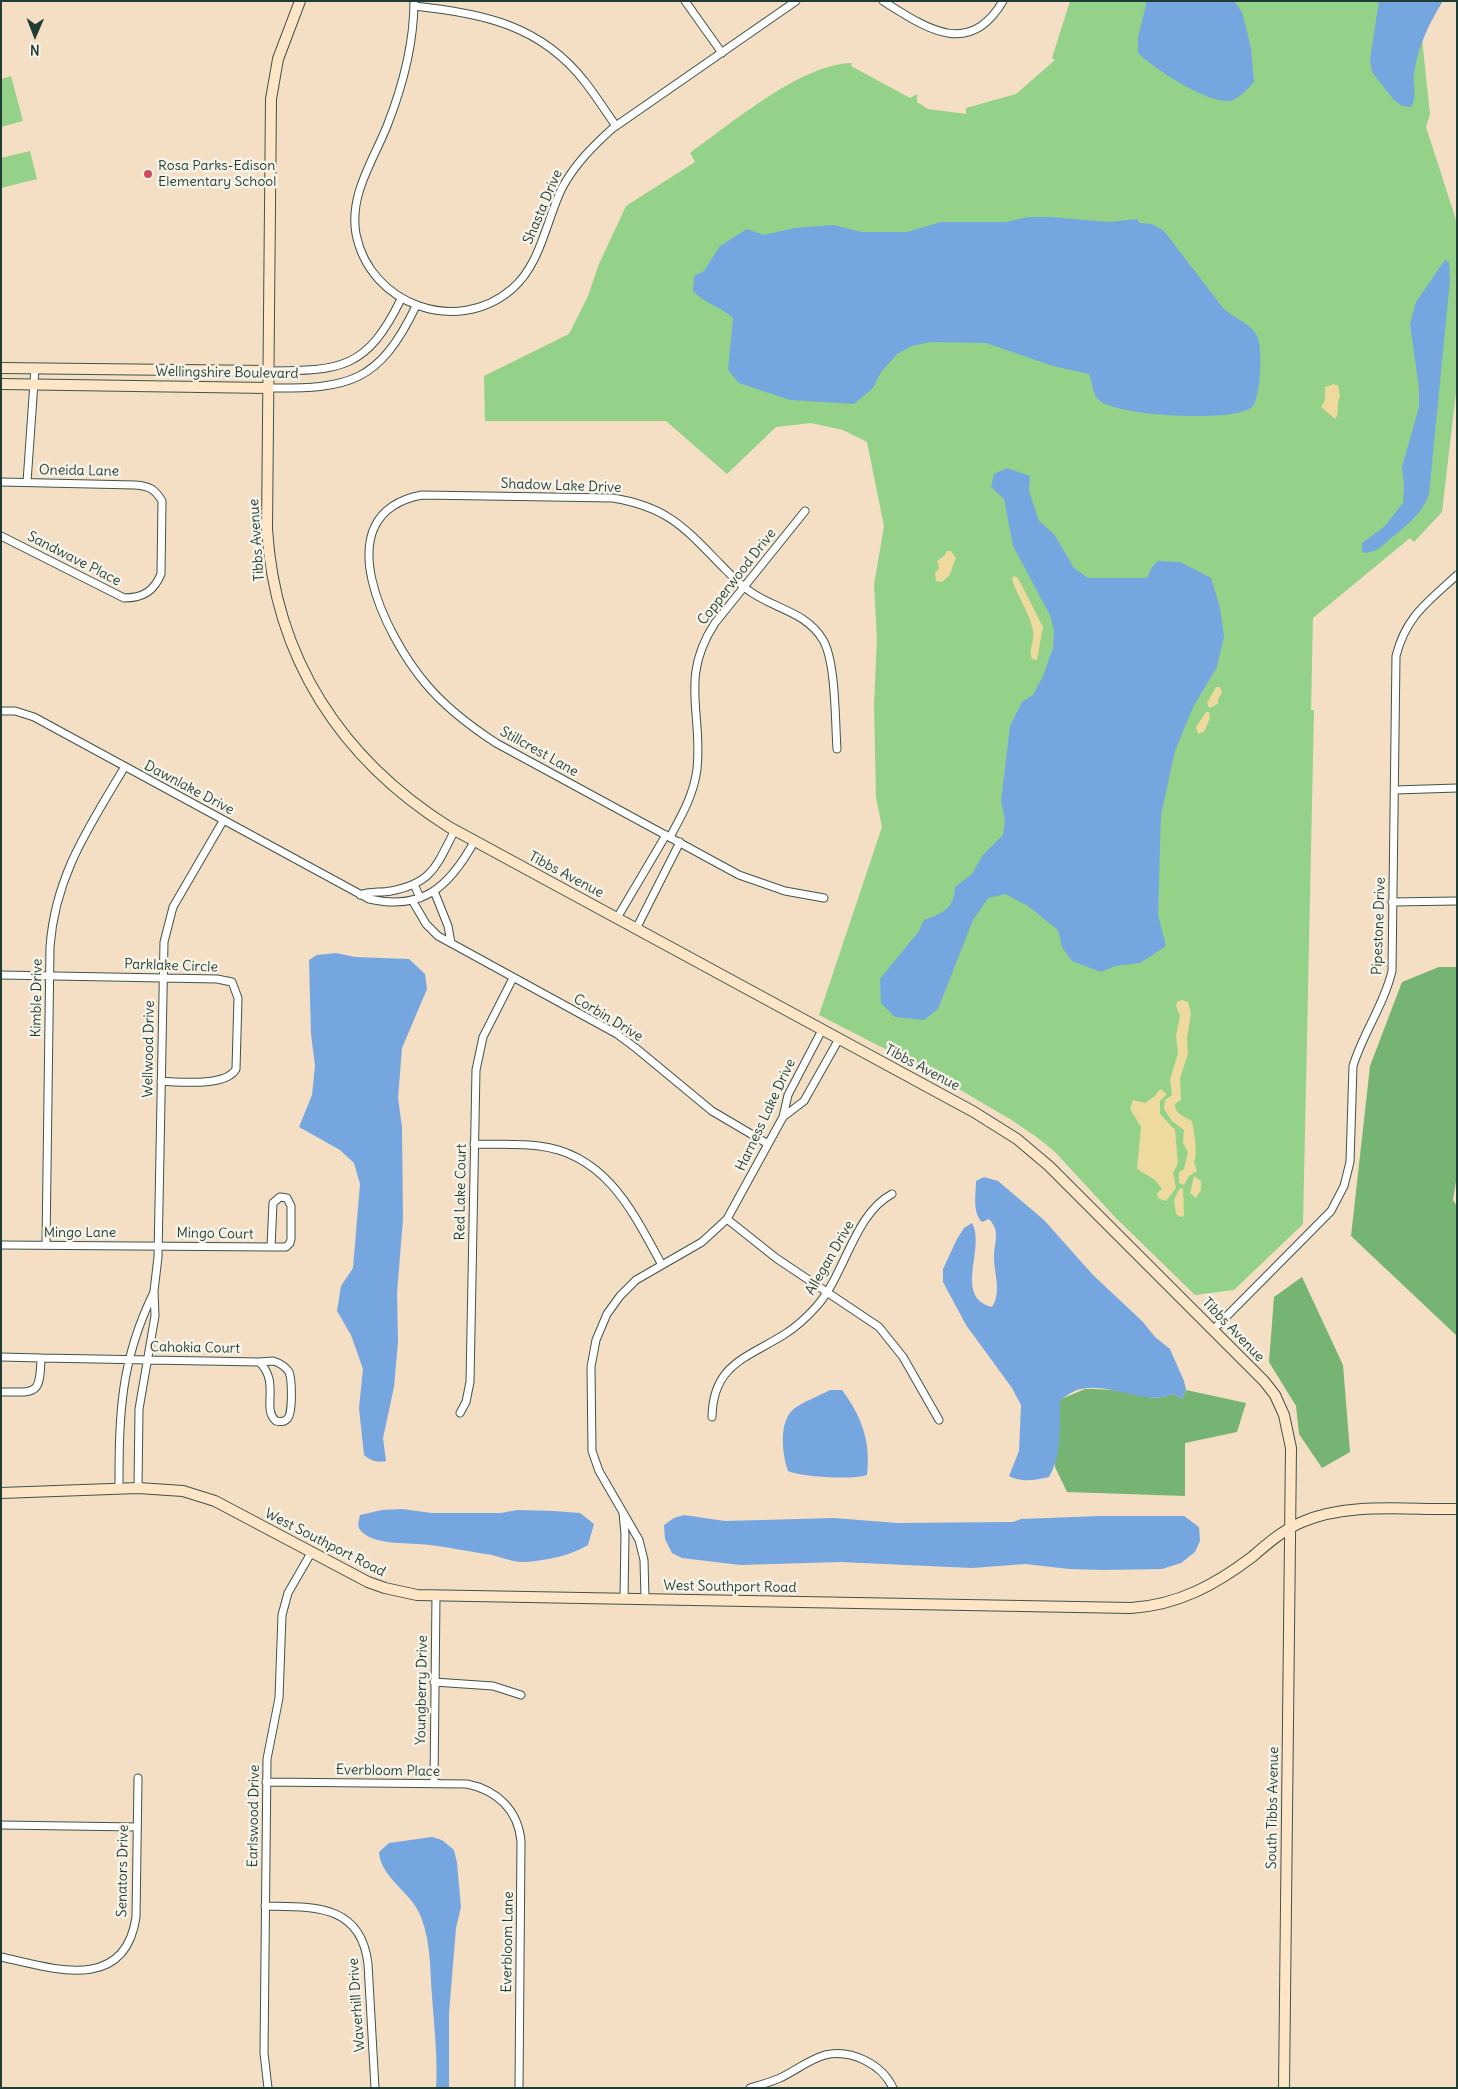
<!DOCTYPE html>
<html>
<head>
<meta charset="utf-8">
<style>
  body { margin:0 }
  #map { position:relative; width:1458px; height:2089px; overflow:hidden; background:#f4dec4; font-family:Delius,sans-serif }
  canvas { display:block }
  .frame { position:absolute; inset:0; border:2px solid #1f3d34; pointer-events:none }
  .north { position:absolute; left:10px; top:10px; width:50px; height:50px; -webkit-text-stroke:4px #f7f3e8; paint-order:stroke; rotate:181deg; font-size:14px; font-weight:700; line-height:20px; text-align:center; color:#1f3d34 }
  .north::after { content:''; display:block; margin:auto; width:18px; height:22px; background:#1f3d34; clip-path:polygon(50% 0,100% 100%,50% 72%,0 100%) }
</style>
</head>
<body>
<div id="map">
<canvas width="1458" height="2089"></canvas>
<div class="frame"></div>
<div class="north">N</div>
</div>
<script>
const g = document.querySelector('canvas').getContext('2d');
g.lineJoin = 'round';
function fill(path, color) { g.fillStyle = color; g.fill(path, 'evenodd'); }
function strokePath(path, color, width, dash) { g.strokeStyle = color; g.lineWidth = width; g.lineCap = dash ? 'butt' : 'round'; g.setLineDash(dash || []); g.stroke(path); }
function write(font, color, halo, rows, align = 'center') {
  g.font = font + ' Delius,sans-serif'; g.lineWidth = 5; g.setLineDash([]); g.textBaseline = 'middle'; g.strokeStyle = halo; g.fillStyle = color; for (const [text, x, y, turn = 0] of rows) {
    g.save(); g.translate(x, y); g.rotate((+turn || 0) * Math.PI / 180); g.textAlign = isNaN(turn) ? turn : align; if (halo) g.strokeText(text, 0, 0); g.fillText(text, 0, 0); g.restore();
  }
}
const green = new Path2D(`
  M1070,1H1418L1430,114L1426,127L1457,223V384L1442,512L1414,542L1410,538L1313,618L1311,710H1314L1303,1224L1234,1290L1195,1295L1115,1217L1055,1152L1038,1138L1010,1119L926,1070L819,1015L882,827L876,797L874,705L877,639L874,585L884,526L867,442L843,430L811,423L776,427L727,474L666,421H485L484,376L569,334L588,296L599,264L626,206L695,162L690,153C732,123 801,64 852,63L851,66L910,98L917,94V102L928,109L966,114V108L1016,94L1055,60L1052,58Z
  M11,76L23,121L1,127V79Z
  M30,151L37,179L1,188V158Z`);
const forest = new Path2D(`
  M1439,967H1457V1175L1453,1200L1457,1206V1336L1351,1236L1370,1066L1402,982Z
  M1302,1277L1343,1365L1350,1452L1322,1468L1299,1434L1296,1406L1269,1362L1274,1297Z
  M1085,1389C1094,1389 1103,1389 1112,1390C1134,1392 1152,1403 1174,1394L1182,1399L1186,1390L1246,1403L1237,1432L1185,1443V1496L1067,1492L1055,1467L1059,1400Z`);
const sand = new Path2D(`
  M1334,384L1338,386L1340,396C1336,403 1340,415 1335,419L1321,407L1325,400V387Z
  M947,551H951L956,558L949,576L942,582L936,581L935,573L939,568L937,561L944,556Z
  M1014,576L1018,578L1043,627L1037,660L1032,659C1028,650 1035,641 1033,631C1030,612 1017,597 1012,579Z
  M1216,687H1220L1222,693L1218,699V704L1209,708L1207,703Z
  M1206,712H1209L1210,718L1204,732L1198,734L1196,727Z
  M1182,1000L1188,1002L1191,1014L1187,1038L1188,1054L1180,1078L1181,1100L1175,1104C1174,1113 1185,1117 1192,1121C1194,1131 1198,1155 1194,1162L1197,1171L1189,1176L1184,1185L1179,1183V1172L1184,1169L1188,1152L1183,1143L1184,1130L1172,1121L1164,1109L1165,1100L1172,1095L1170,1080L1178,1053L1176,1036L1180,1016L1176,1006L1177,1002Z
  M1160,1089L1167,1094L1160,1101V1114L1175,1130L1178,1163L1173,1173L1176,1188L1166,1201L1158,1198L1157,1193L1162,1189L1155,1180L1137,1169L1141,1127L1130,1109L1133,1100L1145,1103L1155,1096Z
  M1194,1176L1201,1181V1190L1196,1198L1190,1193Z
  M1183,1188L1184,1216L1181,1217L1176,1214L1174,1200L1179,1189Z`);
const water = new Path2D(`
  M1147,1H1234L1242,12L1251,48L1254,82C1248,89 1238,99 1230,101C1208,104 1153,68 1138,53V37Z
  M1379,1H1443C1429,23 1418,47 1414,73C1412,84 1418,97 1411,107L1402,106L1393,99L1372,72L1370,59Z
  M1028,217H1050L1109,222L1137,219L1140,223L1152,224L1164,231L1223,308C1234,319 1250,322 1257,336C1263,347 1261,398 1252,407C1234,423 1120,416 1100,401C1092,395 1093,383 1089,374L1053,366L986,343L931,342L912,346L897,354L881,372L873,388L854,404L790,400L739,383L728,370L733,318C721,307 704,303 693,291L694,276L704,271L720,246L747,229L764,235L794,228L833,225L862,232H907L941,222H1006Z
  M1445,260L1449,262L1450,280L1429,494C1422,517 1398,531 1381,547L1374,551L1366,553L1362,551V543L1384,527L1403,503L1404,486L1402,467L1419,407V388L1410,324L1416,302Z
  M1007,468L1030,476L1029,491L1039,521L1054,534L1074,568L1088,578H1147L1152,567L1158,561L1180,562L1211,578L1220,608L1224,636L1217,667L1193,707L1175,751L1161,815L1158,915L1166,946L1140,963L1115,966L1101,972L1072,961L1062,947L1058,930L1028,906L1005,894L988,898L973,920L938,1009L924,1020L895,1017L881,1003L880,979L919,931L924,920C943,913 954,909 955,887L972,874L982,856L1003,835L1005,821L1001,801L1010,726L1022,702L1033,695L1043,676L1053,648L1054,631L1050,615L1013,546L1004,499L991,487L994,474Z
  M336,953L355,957L409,959L425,974L427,989L402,1048L398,1098L402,1127L403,1219L397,1293L398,1342L394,1387L383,1438L386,1461C377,1463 371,1461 364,1455L359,1408L363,1369L351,1335L337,1311L341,1286L353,1268L360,1184L354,1163L340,1150L299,1127L312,1095L315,1066L311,1034L309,960L317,955Z
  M984,1177L998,1181L1044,1220L1093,1275L1143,1322L1155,1337L1170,1349L1184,1381L1186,1390L1182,1399L1174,1394C1142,1407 1110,1380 1077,1390C1071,1392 1065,1397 1060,1400C1059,1425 1063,1454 1049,1477C1035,1480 1022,1483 1009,1476L1019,1451L1021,1405L1012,1388L966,1325L943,1282V1269L957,1239L964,1228L972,1223C986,1248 953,1297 992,1307C1002,1292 994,1274 994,1257C994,1242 1001,1232 989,1219L982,1222C972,1212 976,1194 976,1181Z
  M830,1390H842C862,1417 871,1442 867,1475C852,1480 802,1477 788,1471C782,1454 778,1420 795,1408C805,1401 819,1396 830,1390Z
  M402,1509L432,1513H501L517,1510L554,1511L580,1513L594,1524L588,1545C570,1556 547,1560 526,1562C511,1563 499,1555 485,1554C466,1551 448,1547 429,1545C410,1542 377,1546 362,1532C356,1527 359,1521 360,1515L382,1510Z
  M684,1515L725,1521L834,1518L897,1523L1013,1522L1021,1519L1100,1516H1184L1199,1527L1200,1541L1195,1552L1181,1563L1162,1569L1103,1570L1069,1569L1025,1564L972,1568L840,1562L740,1565L682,1558L672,1553L665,1539L664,1525L674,1518Z
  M432,1837L442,1840L454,1850L457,1863L461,1907L456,1928L449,2013V2088H436C438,2057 434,2027 432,1996C430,1971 431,1942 421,1917C412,1892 381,1879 379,1852L389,1843Z`);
const street = new Path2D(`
  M414,1C414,43 402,88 387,126C373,161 349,195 356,234C370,305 457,336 512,289C541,264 546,221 562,188C575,164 593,146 613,128L796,1
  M685,1L722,53
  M883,1C926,28 969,59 1003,1
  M414,6C482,13 541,25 585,82C596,96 606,112 616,126
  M268,371C341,371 367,369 401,299
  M268,388C349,389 379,383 416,306
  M1,482L135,485C149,486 155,489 162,501L161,574C154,591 143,598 124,598L1,536
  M27,482L35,368
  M4,711H15L34,717L369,899C423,911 449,887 474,842
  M1395,790L1457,788
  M670,837C682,815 694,794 697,769C703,712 679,678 715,623L805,511
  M414,884L420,898
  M434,891L448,926L451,943
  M360,895C370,891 380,893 391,891C433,883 436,866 455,830
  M824,898L785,891L739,875L496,743C470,726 446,708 426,684C387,638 322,514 422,495L613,498C667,507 684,527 720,564C729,573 738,583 748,590C773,609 806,611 823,640C836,662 835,721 837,749
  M412,900L426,924L438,936L617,1034L637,1049L712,1111L768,1144
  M1392,902L1457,901
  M617,918L666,835
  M636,929L680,842
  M1,975L217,979L232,982L238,998L236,1069C226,1087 180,1082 161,1081
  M783,1117L804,1101L839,1039
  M474,1144C495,1145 518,1143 539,1146C606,1154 633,1212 662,1265
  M727,1219L776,1258L879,1327L903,1357L939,1420
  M1,1245L271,1247H286L290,1243L291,1239V1206L287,1198L280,1197L273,1203L271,1247
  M46,1245L50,947C55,876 89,827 124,768
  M1214,1329L1331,1211L1344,1186L1350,1162L1353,1066C1363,1033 1384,1005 1392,971L1396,656C1406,616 1428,602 1457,575
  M1,1357L41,1358C40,1396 36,1392 1,1392
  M41,1358L259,1362
  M273,1361C280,1363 285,1366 289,1372C292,1379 293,1415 287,1419C284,1422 280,1422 276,1421C261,1409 281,1382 259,1362Z
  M460,1413L466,1402L470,1382L476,1070L483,1037L513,978
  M712,1417C713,1364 747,1358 785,1334C796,1327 807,1317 816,1307C845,1275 854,1214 892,1194
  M138,1488L139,1409L155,1316L154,1291L158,1257L164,942L173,907L223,821
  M119,1489C119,1415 120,1361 154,1292
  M623,1513L625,1534L624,1599
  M645,1599L644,1560L639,1540L599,1471L592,1451L591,1367L596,1340L607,1314L620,1296L636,1280L702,1242L727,1219L783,1117L788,1095L822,1030
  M434,1682L493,1686L521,1695
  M266,1782L467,1784C497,1790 518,1810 521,1841L519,2088
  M434,1784L436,1596
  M1,1825L137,1827
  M265,1906C312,1907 361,1903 368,1964L375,2088
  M1,1957C51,1968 125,1994 136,1917L138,1778
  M268,2088L264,2053L267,1759L279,1698L282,1615L288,1593L311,1553
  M750,2088C760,2085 771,2082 780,2078C795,2071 808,2060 825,2055C851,2049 882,2064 893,2088`);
const secondary = new Path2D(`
  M300,1L278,59L271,99L267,529C275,658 341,759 449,827L974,1112L1017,1139L1049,1166L1264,1381L1275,1395L1284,1415L1291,1448L1284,2088
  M1,368L268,371
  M1,384L268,388
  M1,1493L138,1488L183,1491L215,1501L368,1582L385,1588L417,1595L1131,1608C1178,1605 1215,1585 1252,1557C1267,1544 1283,1530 1302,1522C1349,1502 1406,1510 1457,1509`);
const markers = [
  [148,174,5,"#d1495b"]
];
const poiNames = [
  ["Rosa Parks-Edison",158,166],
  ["Elementary School",158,182]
];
const streetNames = [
  ["Shasta Drive",543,207,-67],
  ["Wellingshire Boulevard",227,373,1],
  ["Oneida Lane",79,471,1],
  ["Shadow Lake Drive",561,486,2],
  ["Tibbs Avenue",257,540,-94],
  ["Sandwave Place",74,559,27],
  ["Copperwood Drive",737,577,-52],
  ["Stillcrest Lane",539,752,29],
  ["Dawnlake Drive",189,788,28],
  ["Tibbs Avenue",566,875,28],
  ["Pipestone Drive",1379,926,-88],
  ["Parklake Circle",171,966,2],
  ["Kimble Drive",37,998,-89],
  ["Corbin Drive",608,1018,31],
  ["Wellwood Drive",149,1049,-89],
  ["Tibbs Avenue",922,1068,28],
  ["Harness Lake Drive",766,1115,-65],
  ["Red Lake Court",461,1192,-89],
  ["Mingo Lane",80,1233],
  ["Mingo Court",215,1234,1],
  ["Allegan Drive",830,1258,-60],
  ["Tibbs Avenue",1233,1330,46],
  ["Cahokia Court",195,1348,1],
  ["West Southport Road",325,1543,27],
  ["West Southport Road",730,1587,1],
  ["Youngberry Drive",422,1690,-89],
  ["Everbloom Place",388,1771,1],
  ["South Tibbs Avenue",1273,1808,-89],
  ["Earlswood Drive",254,1816,-89],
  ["Senators Drive",123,1871,-89],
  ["Everbloom Lane",508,1942,-89],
  ["Waverhill Drive",357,2005,-94]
];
fill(green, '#93d288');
fill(forest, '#76b474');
fill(sand, '#eeda9e');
fill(water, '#76a6e0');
strokePath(street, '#3f554a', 9);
strokePath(secondary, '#3f554a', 12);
strokePath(street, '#fff', 7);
strokePath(secondary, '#fde5c5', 10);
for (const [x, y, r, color] of markers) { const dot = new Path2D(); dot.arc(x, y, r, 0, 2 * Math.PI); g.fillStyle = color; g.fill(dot); strokePath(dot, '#f7f3e8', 2); }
write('14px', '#1f3d34', '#f7f3e8', poiNames, 'left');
write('14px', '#1f3d34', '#f7f3e8', streetNames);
</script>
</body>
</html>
